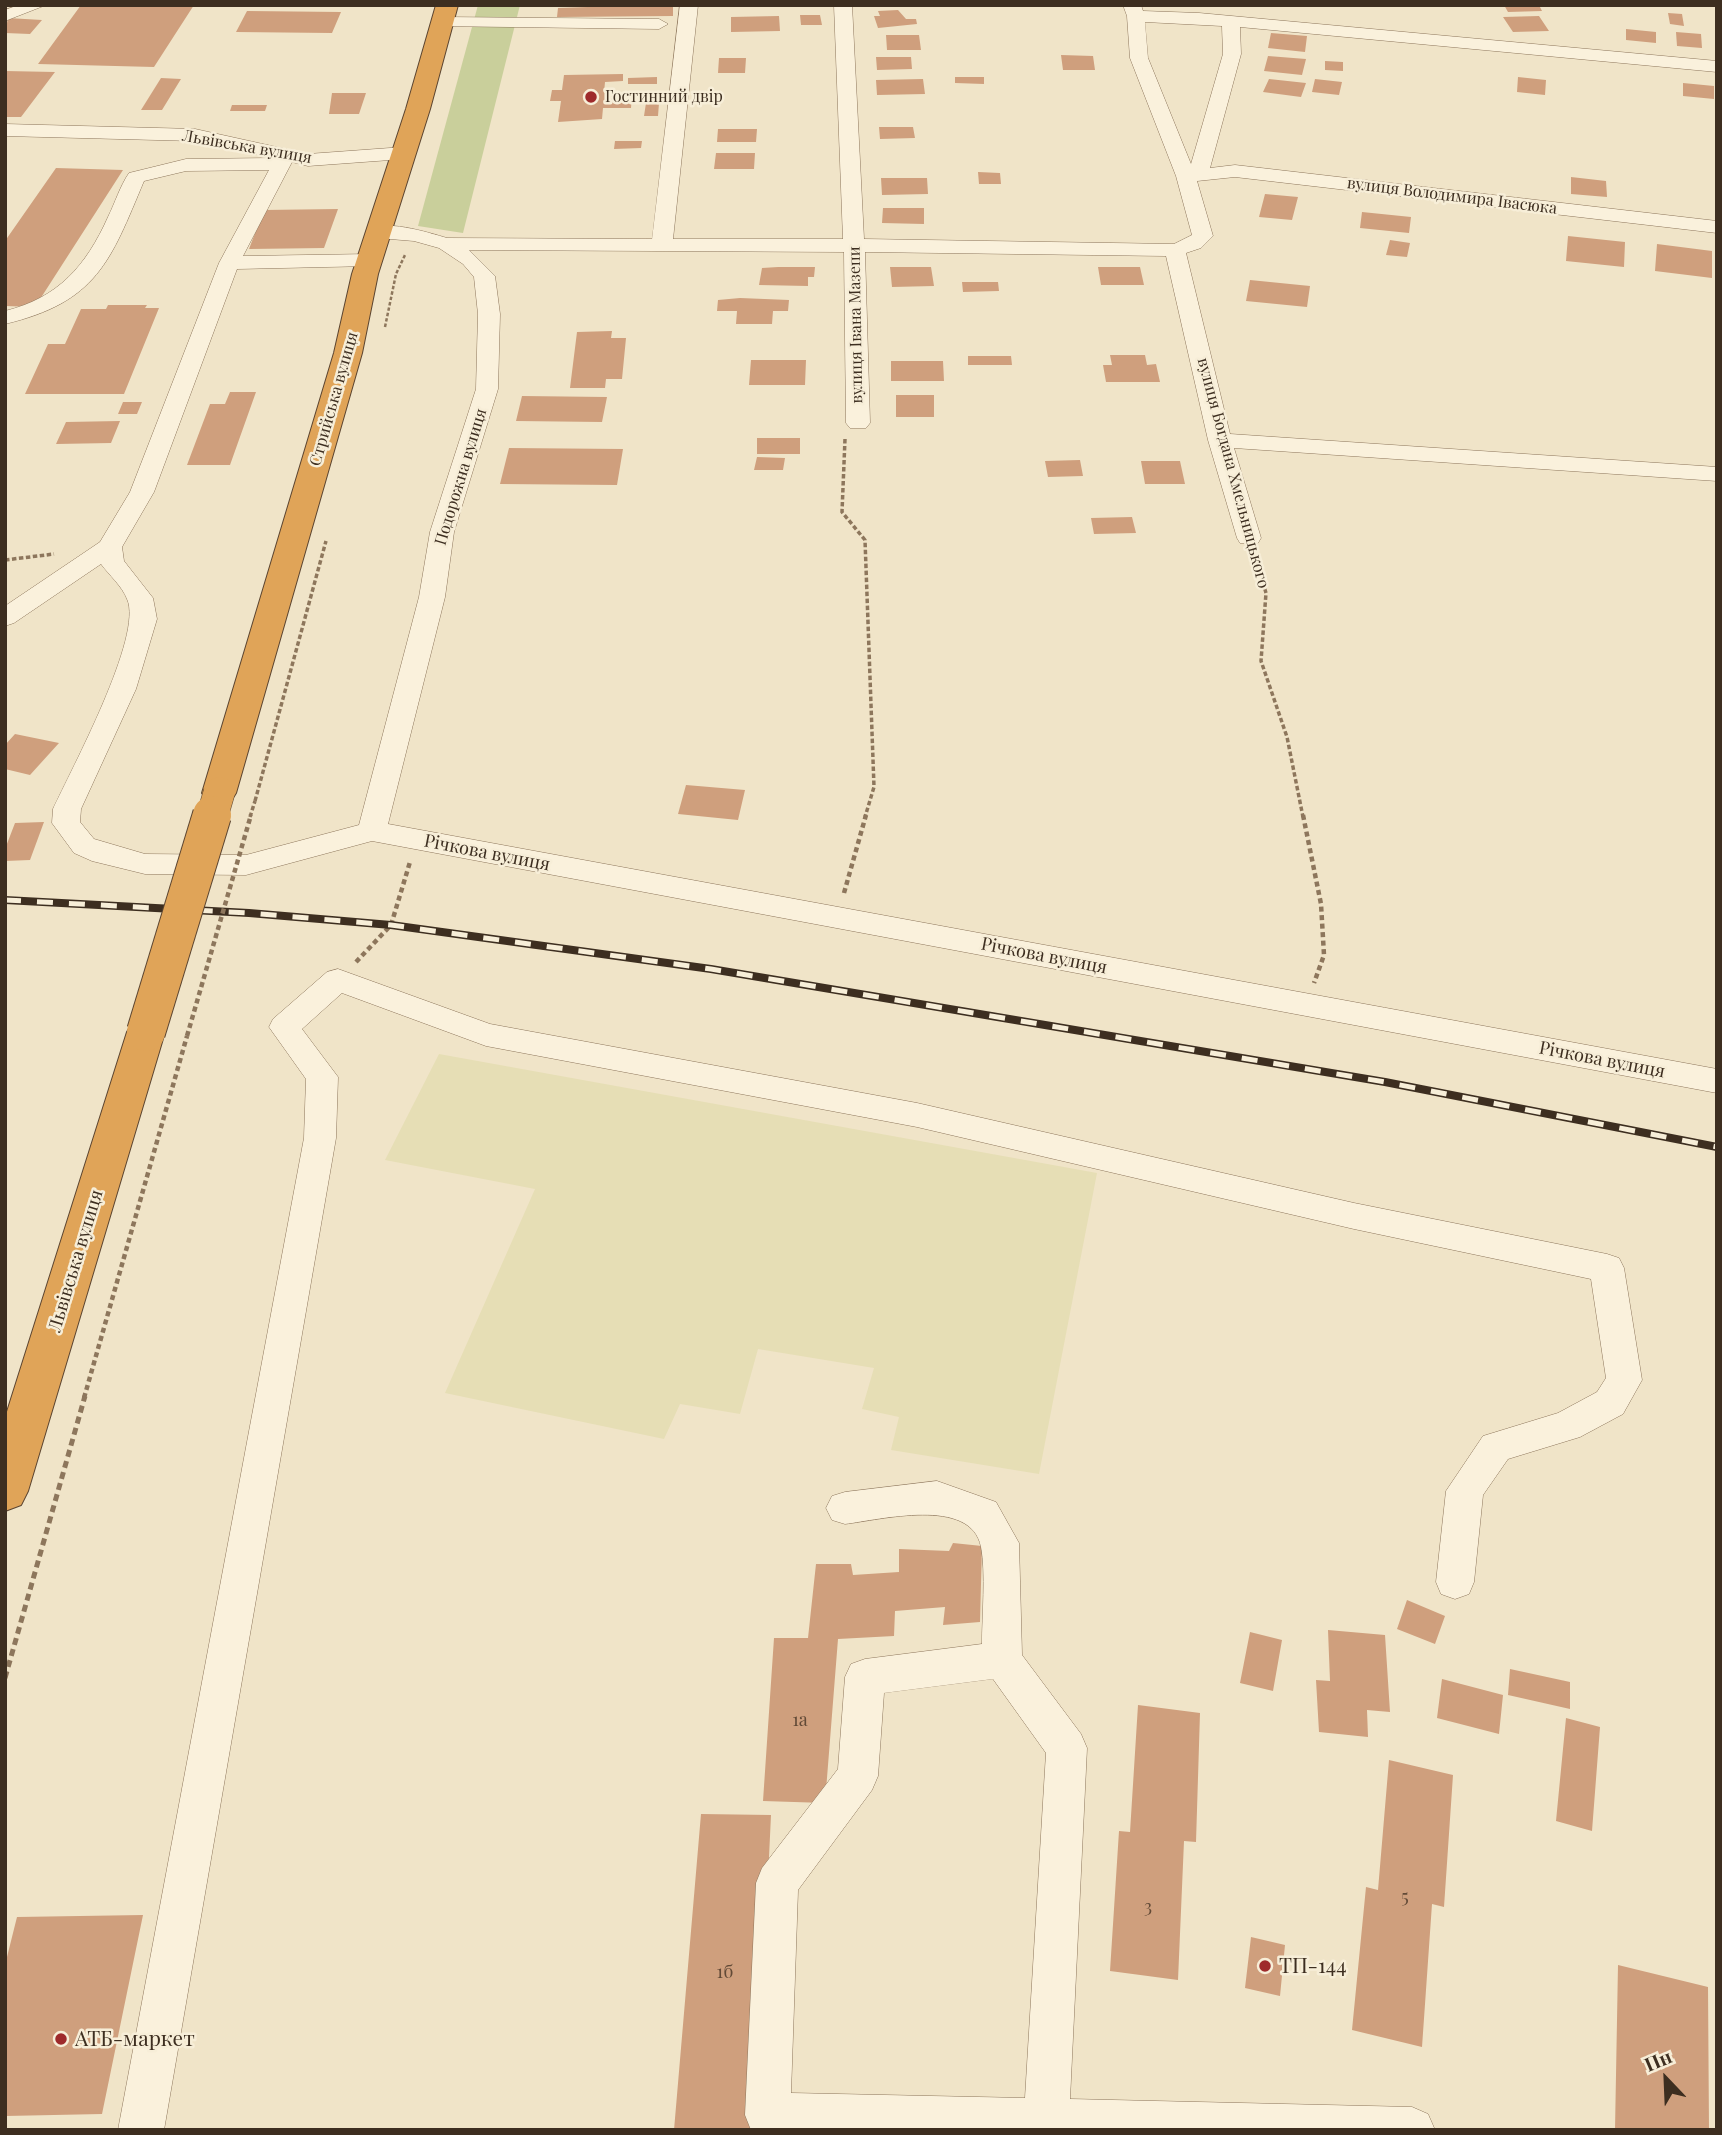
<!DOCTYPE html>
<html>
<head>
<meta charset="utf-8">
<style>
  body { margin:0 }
  #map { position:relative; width:1722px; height:2135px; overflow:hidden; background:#f0e4c8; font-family:"Playfair Display",serif }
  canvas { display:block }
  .frame { position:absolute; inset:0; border:7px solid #3d2e20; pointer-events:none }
  .north { position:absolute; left:1631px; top:2044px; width:70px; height:70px; -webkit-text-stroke:5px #f7eed8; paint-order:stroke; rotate:337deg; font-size:19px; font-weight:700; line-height:28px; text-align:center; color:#3d2e20 }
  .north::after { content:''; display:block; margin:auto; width:24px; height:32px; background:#3d2e20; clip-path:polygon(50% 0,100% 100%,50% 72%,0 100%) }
</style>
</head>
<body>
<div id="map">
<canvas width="1722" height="2135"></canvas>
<div class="frame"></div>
<div class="north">Пн</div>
</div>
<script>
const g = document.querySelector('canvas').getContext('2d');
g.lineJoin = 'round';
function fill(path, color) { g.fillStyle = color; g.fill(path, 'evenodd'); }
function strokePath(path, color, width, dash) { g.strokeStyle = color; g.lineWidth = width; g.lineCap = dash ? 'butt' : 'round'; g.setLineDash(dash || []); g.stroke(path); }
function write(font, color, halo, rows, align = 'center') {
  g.font = font + ' "Playfair Display",serif'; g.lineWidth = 5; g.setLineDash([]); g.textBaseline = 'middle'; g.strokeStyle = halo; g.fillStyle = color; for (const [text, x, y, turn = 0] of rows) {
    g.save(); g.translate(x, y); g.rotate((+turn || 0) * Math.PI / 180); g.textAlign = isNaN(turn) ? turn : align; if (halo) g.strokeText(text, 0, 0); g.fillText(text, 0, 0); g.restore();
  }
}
const farmland = new Path2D(`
  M439,1054L1097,1173L1039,1474L891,1450L899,1417L862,1409L874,1368L758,1349L740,1414L680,1404L664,1439L445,1393L535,1189L385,1160Z`);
const green = new Path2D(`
  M478,5H520L463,233L418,226Z`);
const building = new Path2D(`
  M81,5H194L154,67L38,64Z
  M646,5H673V16L557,17L558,8Z
  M1504,5H1539L1542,11L1508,12Z
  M898,10L906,19H916L917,24L878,28L874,16H880L878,11Z
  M247,11L341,12L332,33L236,32Z
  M1668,13L1682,14L1684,26L1670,24Z
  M800,15H820L822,25H801Z
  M779,16L780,31L731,32V17Z
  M1539,16L1549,31L1513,32L1503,17Z
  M8,18L42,20L30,34L5,33Z
  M1626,29L1656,32V43L1626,40Z
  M1676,32L1701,34L1702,48L1677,46Z
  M1271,33L1307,36L1305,52L1268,48Z
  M886,35H919L921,50H887Z
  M1061,55L1093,56L1095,70H1063Z
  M1268,56L1306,59L1302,75L1264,71Z
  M876,57H911L912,69L877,70Z
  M719,58H746L745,73H718Z
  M1325,61L1343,62V71L1325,70Z
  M5,71L55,72L21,117H5Z
  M623,74V81L605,82L604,93H632L631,108H603L602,119L558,122L561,101H550L552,90H562L564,75Z
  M657,77V84H628V78Z
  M955,77H984V84L955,83Z
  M1518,77L1546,80L1545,95L1517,92Z
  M161,78L181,79L162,110H141Z
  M923,79L925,94L877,95L876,80Z
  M1269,79L1306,83L1301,97L1263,92Z
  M1315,79L1342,82L1339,95L1312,92Z
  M1683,83L1714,86V99L1683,96Z
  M332,93H366L359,114H329Z
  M646,103H659L658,116H644Z
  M232,105H267L265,111H230Z
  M879,127H913L915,138L880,139Z
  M718,129H757L756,142H717Z
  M615,141H642L641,148L614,149Z
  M716,153H755L754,169H714Z
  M56,168L123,170L35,307L5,306V241Z
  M978,172L1000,173L1001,184H979Z
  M1571,177L1606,181L1607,197L1571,194Z
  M881,178H927L928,194L882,195Z
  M1265,194L1298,197L1292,220L1259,217Z
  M883,208H924V224L882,223Z
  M338,209L324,248L249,249L264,210Z
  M1362,212L1411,217L1409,233L1360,228Z
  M1568,236L1625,242L1624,267L1566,261Z
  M1390,240L1410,243L1407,257L1386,255Z
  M1657,244L1712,251V278L1655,271Z
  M778,267H815L814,277H808V286L759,285L762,268Z
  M890,267H931L934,286L892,287Z
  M1098,267H1140L1144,285H1101Z
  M1250,280L1310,286L1307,307L1246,301Z
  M962,282H998L999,291L963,292Z
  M740,298L789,300L788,311H773L772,324H736L737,311H717L718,300Z
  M108,305H147L145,308H159L124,394H25L48,344H65L81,309H106Z
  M612,331L611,338H626L622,379H606L605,388H570L577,332Z
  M1110,355H1145L1147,365L1156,364L1160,382H1106L1103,365H1112Z
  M968,356H1011L1012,365H968Z
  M751,360H806L805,385H749Z
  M891,361H943L944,381H891Z
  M230,392H256L230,465H187L210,404H225Z
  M896,395H934V417H896Z
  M522,396L607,397L602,422L516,421Z
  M123,402H142L137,414H118Z
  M120,421L111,443L56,444L66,422Z
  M757,438H800V454H757Z
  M509,448L623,449L617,485L500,484Z
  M757,457L785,458L783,470H754Z
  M1080,460L1083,476L1048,477L1045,461Z
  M1141,461H1180L1185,484H1145Z
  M1132,517L1136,533L1094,534L1091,518Z
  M15,734L59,743L30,775L5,769V745Z
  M686,785L745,790L738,820L678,814Z
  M44,822L30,860L5,861V849L15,823Z
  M953,1543L982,1546L980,1622L943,1625L945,1607L895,1611L894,1636L838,1639L825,1803L763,1801L774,1638H808L816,1564H851L853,1575L899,1572V1549L949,1551Z
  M1407,1600L1445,1616L1435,1644L1397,1629Z
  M1328,1630L1385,1635L1390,1712L1367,1710L1368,1737L1319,1732L1316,1680L1330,1681Z
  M1250,1632L1282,1640L1273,1691L1240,1683Z
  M1510,1669L1570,1682V1709L1508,1695Z
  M1442,1679L1503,1695L1499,1734L1437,1718Z
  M1138,1705L1200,1713L1196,1842L1184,1841L1178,1980L1110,1971L1119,1831L1130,1832Z
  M1566,1718L1600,1727L1592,1831L1556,1821Z
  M1389,1760L1453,1775L1444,1907L1432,1904L1422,2047L1352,2030L1366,1887L1378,1890Z
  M701,1814L771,1815L756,2130H674Z
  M143,1915L102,2114L5,2116V1965L17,1917Z
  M1251,1937L1285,1945L1280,1996L1245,1988Z
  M1618,1965L1708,1987L1709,2130H1615Z`);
const pathFar3 = new Path2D(`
  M385,327L396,274L405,255`);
const pathFar2 = new Path2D(`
  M845,439L842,512L865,540L874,787L865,817
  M1255,555L1266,593L1261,661L1287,737L1303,817
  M5,560L54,554
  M255,801L326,541`);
const pathFar1 = new Path2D(`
  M1303,815L1321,904L1324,955L1314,983
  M844,893L866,815
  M356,962L391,925L410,862
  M84,1398L187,1036`);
const path = new Path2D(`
  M5,1678L85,1396`);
const minor = new Path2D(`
  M19,5H46L5,21V10Z
  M680,5H698L673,239H843L834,5H852L864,239L1174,244L1192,235L1176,176L1130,58L1127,16L1123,5H1141L1143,11L1199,13L1717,61V72L1240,27L1241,54L1210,168L1235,165L1717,221V233L1235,177L1197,181L1213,236L1201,248L1186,253L1230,434L1717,467V481L1234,448L1261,538L1258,543H1240L1237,538L1208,440L1166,256L865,252L870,423L866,428H850L846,423L844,252L469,250L495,276L500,314L498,389L454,532L445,597L388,824L1717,1069V1093L372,841L246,875L145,874L92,861L74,853L52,823L53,809C71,770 144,635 127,599C122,586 109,575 101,564L14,623L5,626V606L100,542L130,492L219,263L269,170L186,171L144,181C110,262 97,302 5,324V311C58,298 86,266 108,217C115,203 120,186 129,173L186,159L273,158L195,141L5,136V124L195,129L308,154L404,147L414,153L404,159L308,166L292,162L243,256L371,254L381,260L371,266L237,269L154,492L122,547L124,561L153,598L157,619L136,689L81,809L80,822L94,839L145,854L246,855L359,825L419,597L430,532L476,389L478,314L474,277L463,264L439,248L414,241L378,238L368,232C380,217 430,233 447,238L652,239ZM1145,22L1222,26L1223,54L1191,164L1148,58Z
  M442,17L659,19L668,24L659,29L436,26L433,22L436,18Z
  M338,969L490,1024L917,1103L1354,1203L1607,1254L1619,1258L1624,1268L1642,1380L1623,1414L1580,1437L1508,1459L1483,1495L1474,1582L1469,1594L1455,1599L1441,1594L1436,1582L1446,1491L1483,1436L1558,1413L1597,1392L1606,1378L1591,1279L1354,1229L917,1127L486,1046L342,993L302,1029L338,1077L336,1138L164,2130H118L304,1138L306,1079L269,1027L273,1019L327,972Z
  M937,1481L996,1502L1019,1543L1022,1655L1081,1734L1087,1748L1070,2099L1412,2107L1428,2114L1435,2130H751L745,2115L756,1883L762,1868L838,1769L845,1677L851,1664L865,1659L982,1644C982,1617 986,1572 981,1547C971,1496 880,1520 845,1524L832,1520L826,1508L832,1496L845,1492ZM993,1679L1046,1753L1025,2098L791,2093L798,1890L872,1790L878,1776L884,1693Z`);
const highway = new Path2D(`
  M436,5H458L430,109L378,274L362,353L236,793L231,801L219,804L207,801L202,793L334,353L352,274L406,109Z
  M146,1018L159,1022L165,1032L28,1491L21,1505L5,1511V1418L127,1032L133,1022Z`);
const rail = new Path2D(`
  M5,900L249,913L391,925L711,969L1385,1082L1717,1147`);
const pathBridgeFar1 = new Path2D(`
  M250,817L255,801`);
const pathBridge = new Path2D(`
  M187,1036L251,815`);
const highwayBridgeFar1 = new Path2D(`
  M212,817L219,793`);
const highwayBridge = new Path2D(`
  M146,1032L212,815`);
const markers = [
  [591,97,7,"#9e2a2b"],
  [1265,1966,7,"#9e2a2b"],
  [61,2039,7,"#9e2a2b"]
];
const farPoinames = [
  ["Гостинний двір",605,97]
];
const farStreetnames = [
  ["Львівська вулиця",247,147,10],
  ["вулиця Володимира Івасюка",1452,196,7],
  ["вулиця Івана Мазепи",856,325,-91],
  ["Стрийська вулиця",334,399,-74],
  ["вулиця Богдана Хмельницького",1233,473,75],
  ["Подорожна вулиця",461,477,-73]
];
const streetNames = [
  ["Річкова вулиця",487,853,11],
  ["Річкова вулиця",1044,956,11],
  ["Річкова вулиця",1602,1060,11],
  ["Львівська вулиця",76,1261,-73]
];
const nearNumbernames = [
  ["1а",800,1720],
  ["5",1405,1897],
  ["3",1148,1907],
  ["1б",725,1972]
];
const nearPoinames = [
  ["ТП-144",1279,1966],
  ["АТБ-маркет",75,2039]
];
fill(farmland, '#e6deb5');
fill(green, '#c9cf9b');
fill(building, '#cf9f7d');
strokePath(minor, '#8d765c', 1);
strokePath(highway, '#5b4430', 2);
strokePath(pathFar3, '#8d765c', 2.5, [3.5, 2]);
strokePath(pathFar2, '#8d765c', 3.5, [4.5, 2.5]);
strokePath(pathFar1, '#8d765c', 4.5, [5, 3.5]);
strokePath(path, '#8d765c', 5, [7, 4.5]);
fill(minor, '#faf1dc');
fill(highway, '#e0a458');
strokePath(rail, '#3d2e20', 8);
strokePath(rail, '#f7eed8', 5, [16]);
strokePath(highwayBridgeFar1, '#5b4430', 32, []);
strokePath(highwayBridge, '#5b4430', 40, []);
strokePath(pathBridgeFar1, '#8d765c', 3.5, [4.5, 2.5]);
strokePath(pathBridge, '#8d765c', 4.5, [5, 3.5]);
strokePath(highwayBridgeFar1, '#e0a458', 31);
strokePath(highwayBridge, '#e0a458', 38);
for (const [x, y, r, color] of markers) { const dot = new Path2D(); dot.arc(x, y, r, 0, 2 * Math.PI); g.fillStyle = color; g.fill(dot); strokePath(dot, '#f7eed8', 2.5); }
write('16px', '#3d2e20', '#f7eed8', farPoinames, 'left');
write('16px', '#3d2e20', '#f7eed8', farStreetnames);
write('18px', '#3d2e20', '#f7eed8', streetNames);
write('18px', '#624a37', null, nearNumbernames);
write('21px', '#3d2e20', '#f7eed8', nearPoinames, 'left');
</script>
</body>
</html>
